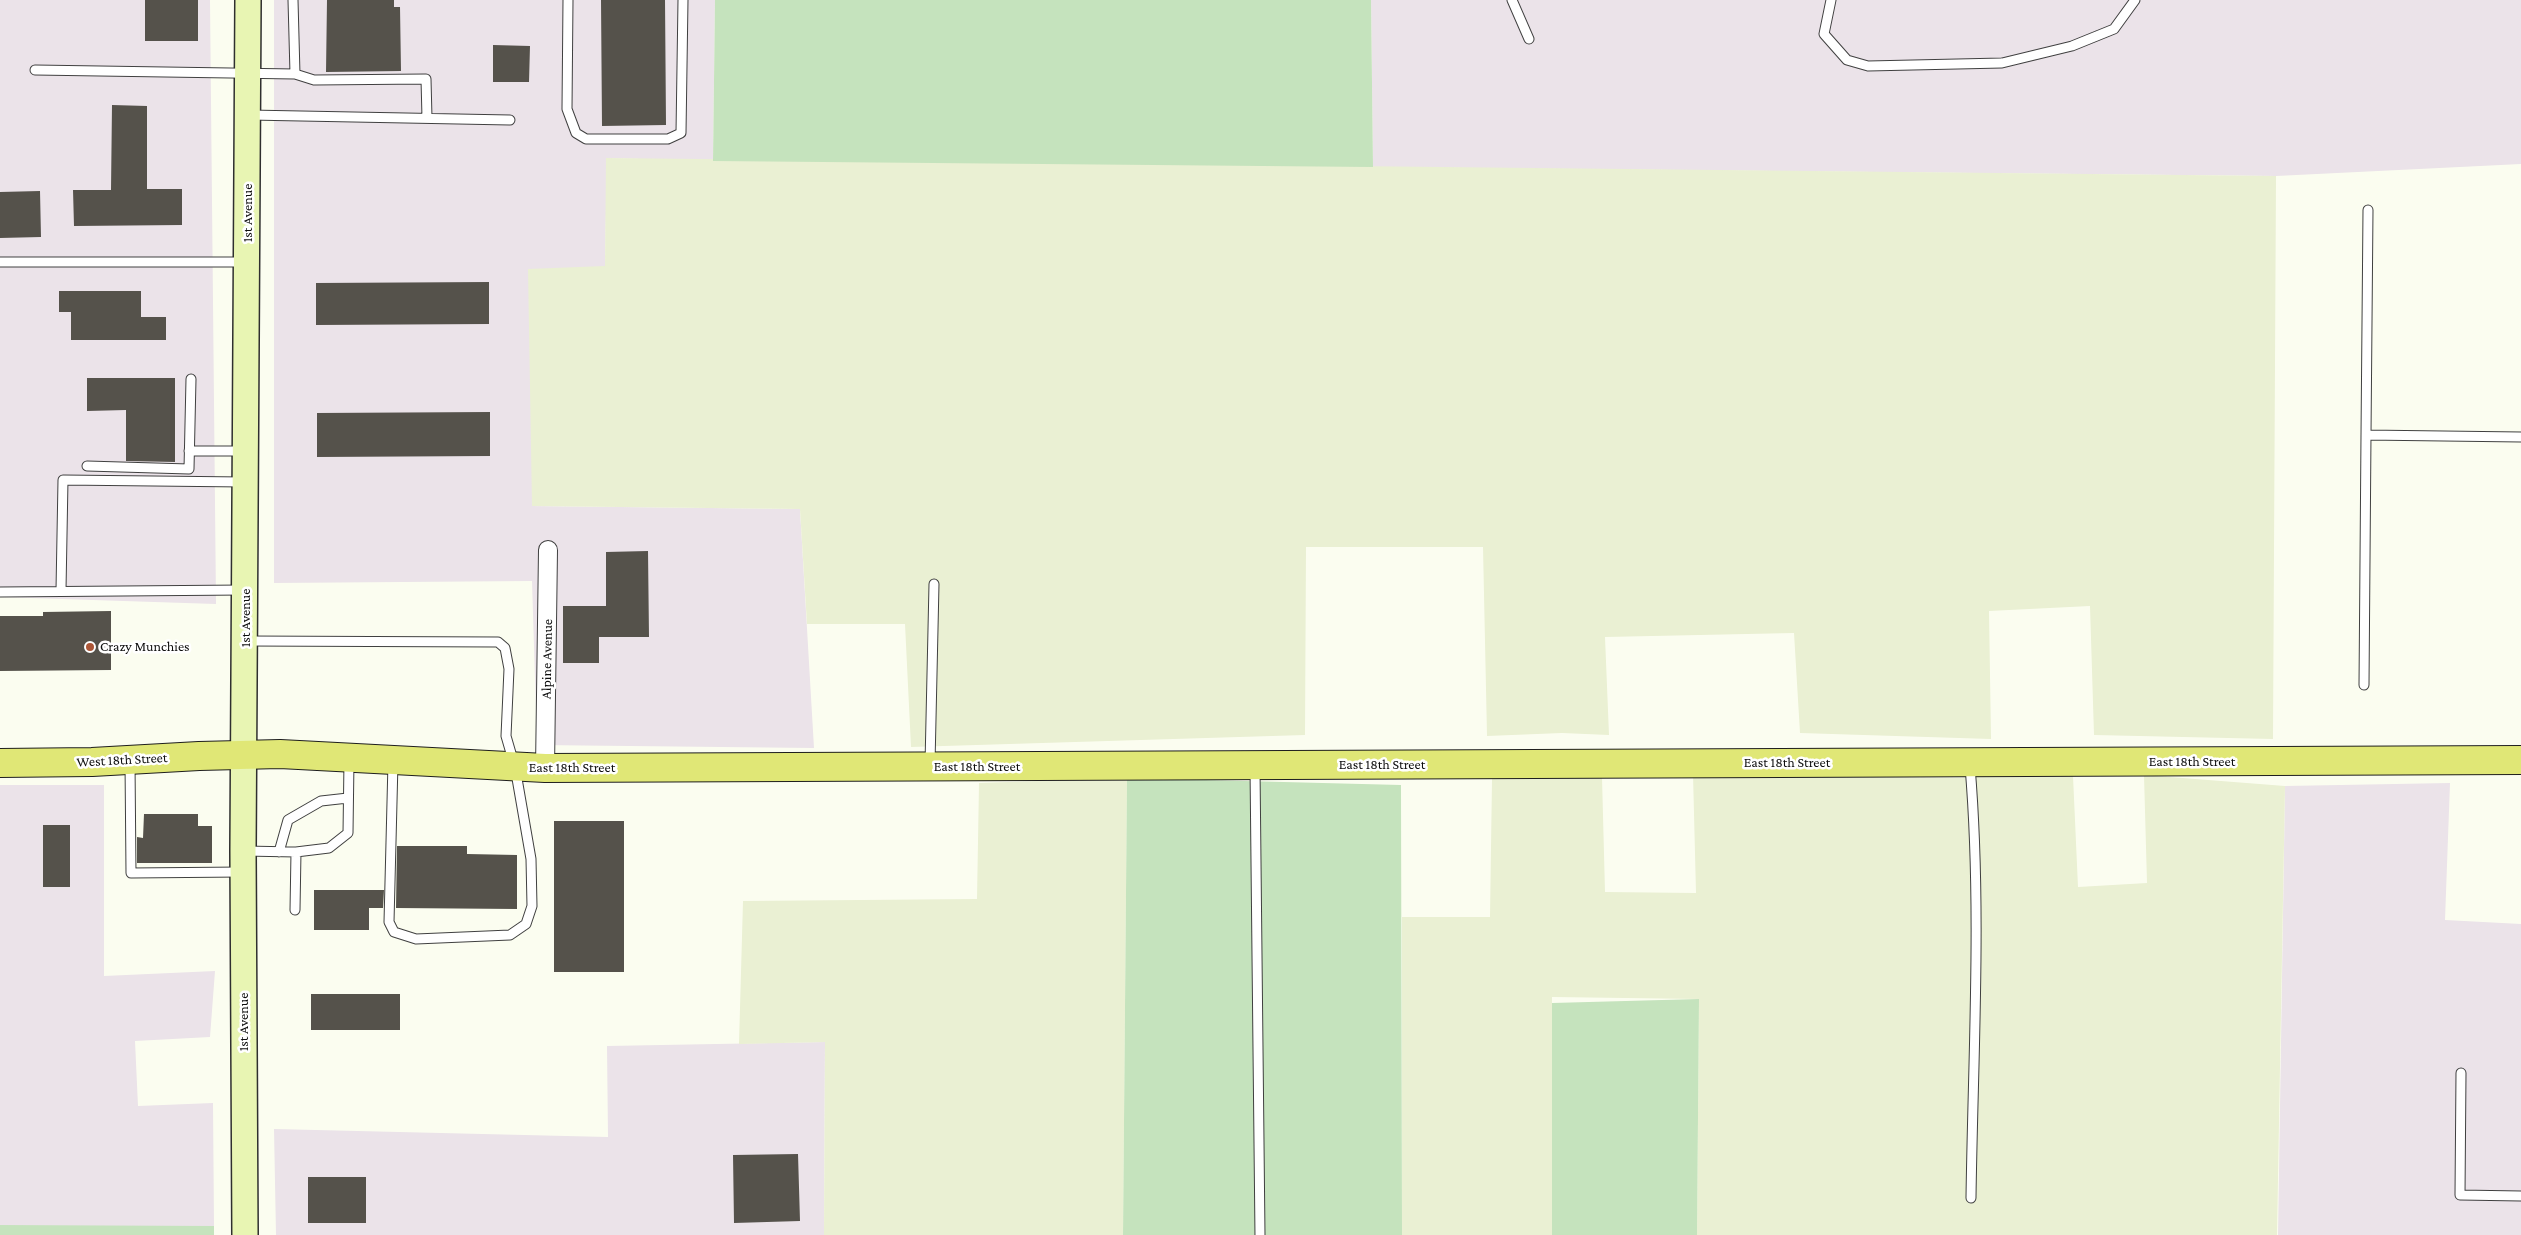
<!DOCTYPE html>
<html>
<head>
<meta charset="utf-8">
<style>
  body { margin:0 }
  canvas { display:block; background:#fbfdf0 }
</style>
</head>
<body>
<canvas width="2521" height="1235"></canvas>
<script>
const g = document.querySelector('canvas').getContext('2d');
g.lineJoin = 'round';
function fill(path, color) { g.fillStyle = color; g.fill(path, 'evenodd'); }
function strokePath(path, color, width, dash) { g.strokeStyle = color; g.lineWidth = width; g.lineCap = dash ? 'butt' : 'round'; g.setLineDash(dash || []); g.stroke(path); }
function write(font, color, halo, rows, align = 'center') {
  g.font = font + ' "Crimson Pro",serif'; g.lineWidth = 5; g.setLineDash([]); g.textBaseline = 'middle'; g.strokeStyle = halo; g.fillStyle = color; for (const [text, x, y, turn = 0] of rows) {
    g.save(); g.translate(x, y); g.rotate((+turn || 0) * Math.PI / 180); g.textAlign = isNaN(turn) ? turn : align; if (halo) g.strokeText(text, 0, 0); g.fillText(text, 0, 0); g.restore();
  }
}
const industrial = new Path2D(`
  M0,0H210L216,604L0,597Z
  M274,0H715L713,161L607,158L605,266L532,506L800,509L814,748L537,745L532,581L274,583Z
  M1371,0H2521V164L2276,176L1373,167Z
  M2450,783L2445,920L2521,924V1235H2278L2285,786Z
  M0,785H104V976L215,971L210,1037L135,1041L138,1106L213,1103L214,1226L0,1227Z
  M825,1042L824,1235H276L274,1129L608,1137L607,1046Z`);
const farmland = new Path2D(`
  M606,158L2276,176L2273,739L2094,735L2090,606L1989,611L1991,739L1800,733L1794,633L1605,637L1609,735L1562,733L1487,736L1483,547H1306L1305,735L911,747L905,624H807L800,509L532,506L528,269L605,266Z
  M1693,774L1961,778L1986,776H2073L2078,887L2147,883L2144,775L2285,786L2277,1235H1697L1699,999L1552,997V1235H1402V917H1490L1492,779L1602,777L1605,892L1696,893Z
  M1127,778L1123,1235H824L825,1042L739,1044L743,901L977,899L979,783Z`);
const green = new Path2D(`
  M715,0H1371L1373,167L713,161Z
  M1127,778L1401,785L1402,1235H1123Z
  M1699,999L1697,1235H1552V1003Z
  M0,1225L214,1226V1235H0Z`);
const building = new Path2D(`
  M145,0H198V41H145Z
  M327,0H394V7H400L401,71L326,72Z
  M601,0H665L666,125L602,126Z
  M493,45L530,46L529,82H493Z
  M112,105L147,106V189H182V225L74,226L73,190H111Z
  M40,191L41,237L0,238V192Z
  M489,282V324L316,325V283Z
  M59,291H141V317H166V340H71V312H59Z
  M87,378H175V462L126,461V410L87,411Z
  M490,412V456L317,457V413Z
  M648,551L649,637H599V663H563V606H606V552Z
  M111,611V670L0,671V616H43V612Z
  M144,814H198V826H212V863H137V837L143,838Z
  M554,821H624V972H554Z
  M43,825H70V887H43Z
  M397,846H467V854L517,855V909L396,908Z
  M314,890H384L383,908H369V930H314Z
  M311,994H400V1030H311Z
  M798,1154L800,1221L734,1223L733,1155Z
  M308,1177H366V1223H308Z`);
const service = new Path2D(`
  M568,0L567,109L576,133L586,139H668L681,133L683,0
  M1512,0L1529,39
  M1831,0L1824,34L1847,60L1868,66L2002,63L2072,46L2114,29L2135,0
  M35,70L295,74L293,0
  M295,74L314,80L426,79L427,118
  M249,115L510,120
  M2368,210L2366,435L2521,437
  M1,262H244
  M189,451H244
  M87,466L189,469L191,379
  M61,590L63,480L244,482
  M0,592L244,590
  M246,641L498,642L505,648L509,669L506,736L515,767L531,859L532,906L526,924L510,935L416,939L394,932L389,922L393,762
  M2364,685L2366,435
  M130,762L131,873L242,872
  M930,764L934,584
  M1970,766C1982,910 1973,1054 1971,1198
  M1255,768L1260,1235
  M244,851L296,852L295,910
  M279,852L288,820L321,801L348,798
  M296,852L329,848L348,833L349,761
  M2461,1073L2460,1195L2521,1196`);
const minor = new Path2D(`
  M545,768L548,550`);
const secondary = new Path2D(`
  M245,1235L243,851L248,0`);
const primary = new Path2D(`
  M0,763L92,762L199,756L280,754L545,768L2521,760`);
const markers = [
  [90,647,5,"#ac5637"]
];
const streetNames = [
  ["1st Avenue",248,213,-90],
  ["1st Avenue",246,618,-90],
  ["Alpine Avenue",547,659,-89],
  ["West 18th Street",122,760,-3],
  ["East 18th Street",2192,762],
  ["East 18th Street",1787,763],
  ["East 18th Street",1382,765],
  ["East 18th Street",977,767],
  ["East 18th Street",572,768],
  ["1st Avenue",244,1022,-90]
];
const poiNames = [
  ["Crazy Munchies",100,647]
];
fill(industrial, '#ebe3e9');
fill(farmland, '#eaf0d3');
fill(green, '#c5e3bd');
fill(building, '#55524b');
strokePath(service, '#404040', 11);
strokePath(minor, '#404040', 20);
strokePath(secondary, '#2f2f2f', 28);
strokePath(primary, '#1e1e1e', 30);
strokePath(service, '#fff', 9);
strokePath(minor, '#fff', 18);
strokePath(secondary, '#e8f5b3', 25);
strokePath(primary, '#e0e776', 28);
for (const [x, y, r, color] of markers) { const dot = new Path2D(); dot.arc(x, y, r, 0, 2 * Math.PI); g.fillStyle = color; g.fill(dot); strokePath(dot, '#fff', 2); }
write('14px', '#0d0d0d', '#fff', streetNames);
write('14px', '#0d0d0d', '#fff', poiNames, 'left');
</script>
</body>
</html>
